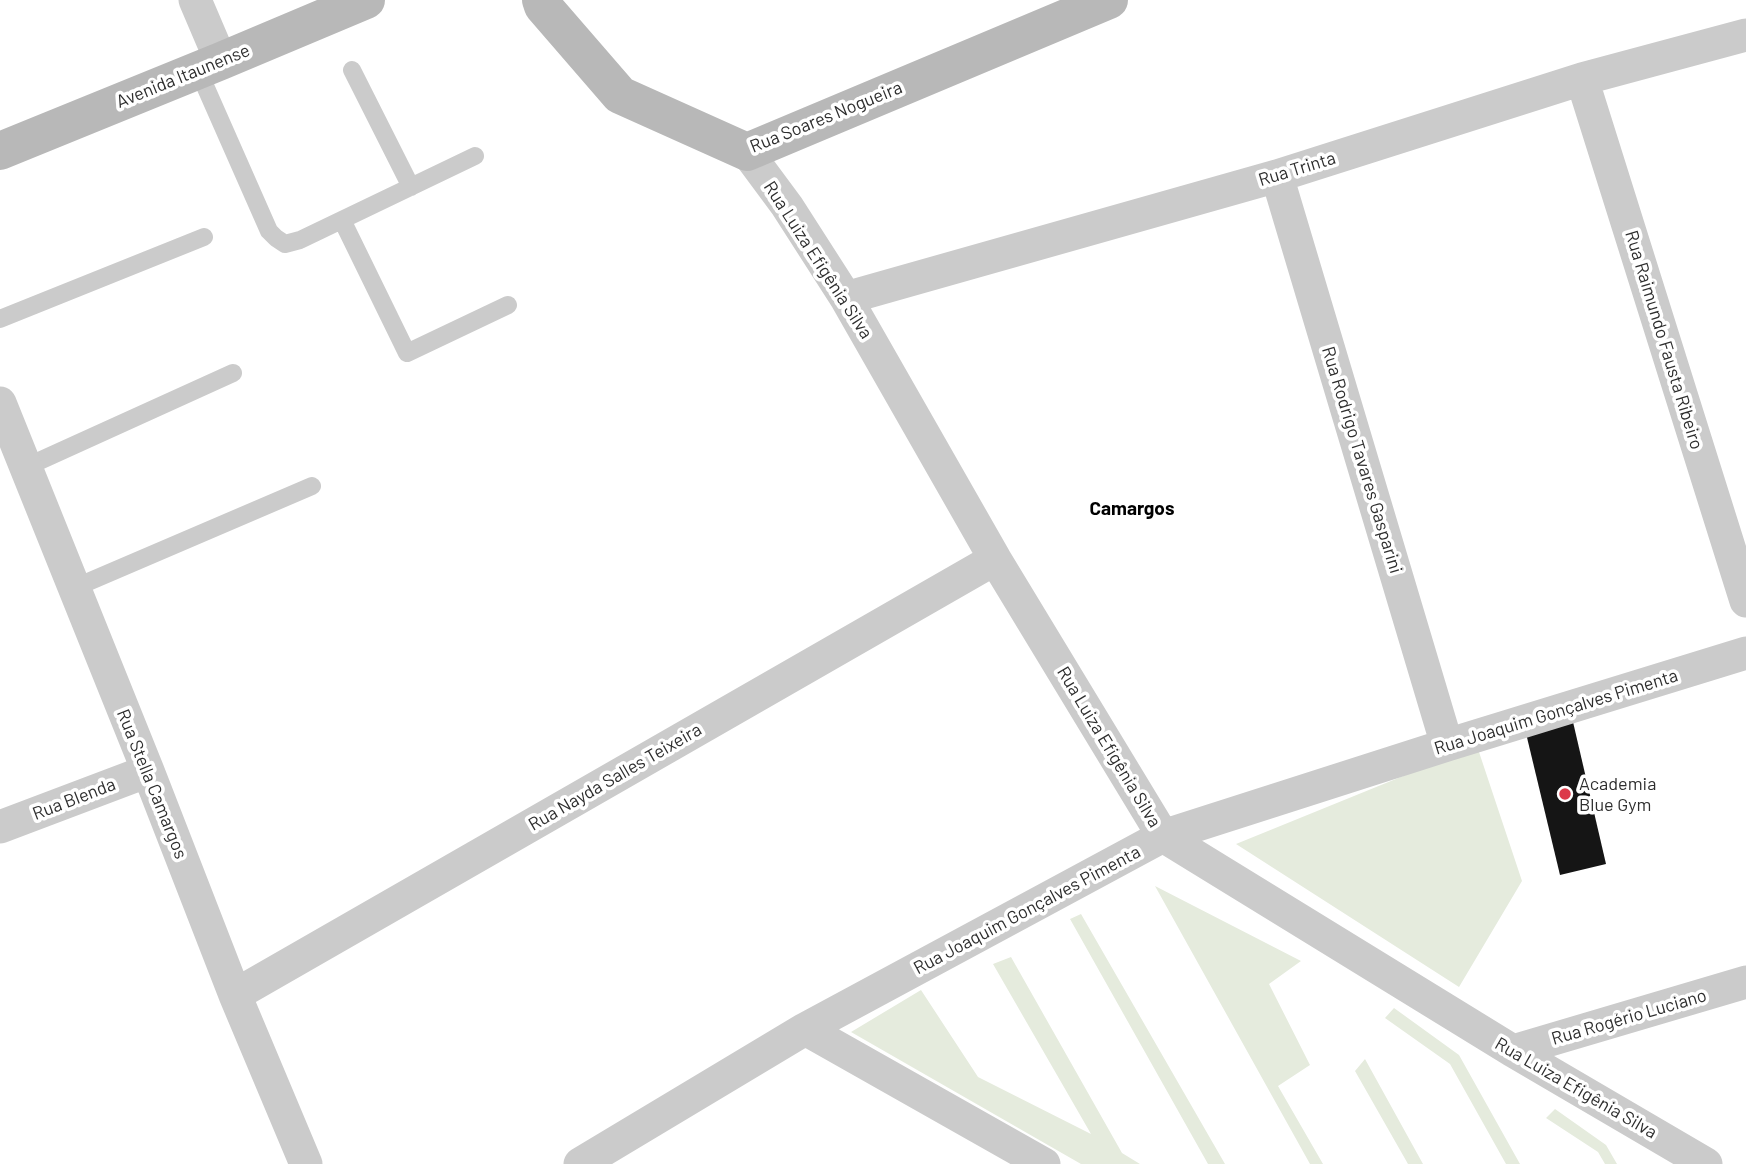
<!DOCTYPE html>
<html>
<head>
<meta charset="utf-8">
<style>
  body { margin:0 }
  canvas { display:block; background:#fff }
</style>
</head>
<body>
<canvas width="1746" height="1164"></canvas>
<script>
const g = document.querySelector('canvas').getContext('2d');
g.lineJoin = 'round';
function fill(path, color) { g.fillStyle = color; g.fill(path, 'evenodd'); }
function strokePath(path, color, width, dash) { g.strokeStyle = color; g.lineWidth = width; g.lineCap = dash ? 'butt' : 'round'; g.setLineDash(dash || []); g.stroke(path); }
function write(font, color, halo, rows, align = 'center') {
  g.font = font + ' Barlow,sans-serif'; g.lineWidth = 7; g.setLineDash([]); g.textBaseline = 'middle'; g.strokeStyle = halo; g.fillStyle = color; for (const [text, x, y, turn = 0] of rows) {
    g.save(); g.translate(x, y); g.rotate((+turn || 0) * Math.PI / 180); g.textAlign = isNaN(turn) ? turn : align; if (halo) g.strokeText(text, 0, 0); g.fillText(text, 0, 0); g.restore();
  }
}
const green = new Path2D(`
  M1477,746L1522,881L1459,987L1236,844Z
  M1155,886L1301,961L1269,984L1310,1065L1278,1086L1323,1164H1310Z
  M1081,914L1225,1164H1208L1070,919Z
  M1011,957L1122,1153L1140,1164H1081L851,1032L921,990L978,1077L1091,1134L993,964Z
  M1394,1008L1459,1055L1520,1164H1506L1450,1064L1385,1018Z
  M1365,1059L1423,1164H1408L1355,1071Z
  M1555,1109L1606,1145L1617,1164H1605L1598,1152L1546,1118Z`);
const building = new Path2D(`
  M1570,709L1606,864L1560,875L1524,725Z`);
const lane = new Path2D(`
  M198,70L269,231L276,238L285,244L300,240L475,156
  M352,70L411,187
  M342,220L407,353L508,305
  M0,319L204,237
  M26,467L233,373
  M74,588L312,486`);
const street = new Path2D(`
  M195,0L221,61
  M1582,79L1746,601
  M747,152L787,206L846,298L995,559L1163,836L1513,1051L1706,1164
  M1277,176L1447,745
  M846,298L1277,176L1582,79L1746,35
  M0,403L148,771L235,995L306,1164
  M0,827L148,771
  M235,995L995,559
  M805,1029L1044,1164
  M1513,1051L1746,982
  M580,1164L805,1029L1163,836L1447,745L1746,653`);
const secondary = new Path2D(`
  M541,0L543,6L620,95L747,152L1109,0
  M0,151L221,61L366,0`);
const markers = [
  [1565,794,7,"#dc3949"]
];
const streetNames = [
  ["Avenida Itaunense",183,76,-22],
  ["Rua Soares Nogueira",826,117,-22],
  ["Rua Trinta",1297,169,-17],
  ["Rua Luiza Efigênia Silva",818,260,57],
  ["Rua Raimundo Fausta Ribeiro",1664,340,73],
  ["Rua Rodrigo Tavares Gasparini",1362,460,73],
  ["Rua Joaquim Gonçalves Pimenta",1556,712,-17],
  ["Rua Luiza Efigênia Silva",1109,747,59],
  ["Rua Nayda Salles Teixeira",615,777,-30],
  ["Rua Stella Camargos",152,784,68],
  ["Rua Blenda",74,799,-21],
  ["Rua Joaquim Gonçalves Pimenta",1027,910,-28],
  ["Rua Rogério Luciano",1629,1017,-16],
  ["Rua Luiza Efigênia Silva",1576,1088,30]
];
const poiNames = [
  ["Academia",1579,784],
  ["Blue Gym",1579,805]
];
const neighbourhoodNames = [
  ["Camargos",1132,509]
];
fill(green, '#e5ebdd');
fill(building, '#151515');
strokePath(lane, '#cbcbcb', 18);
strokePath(street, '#cbcbcb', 33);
strokePath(secondary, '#b8b8b8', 38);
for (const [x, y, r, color] of markers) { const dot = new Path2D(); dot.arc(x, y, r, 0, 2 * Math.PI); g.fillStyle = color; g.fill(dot); strokePath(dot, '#fff', 2.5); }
write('18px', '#2e2e2e', '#fff', streetNames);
write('18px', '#2e2e2e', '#fff', poiNames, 'left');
write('bold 19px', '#000', '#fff', neighbourhoodNames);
</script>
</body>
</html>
